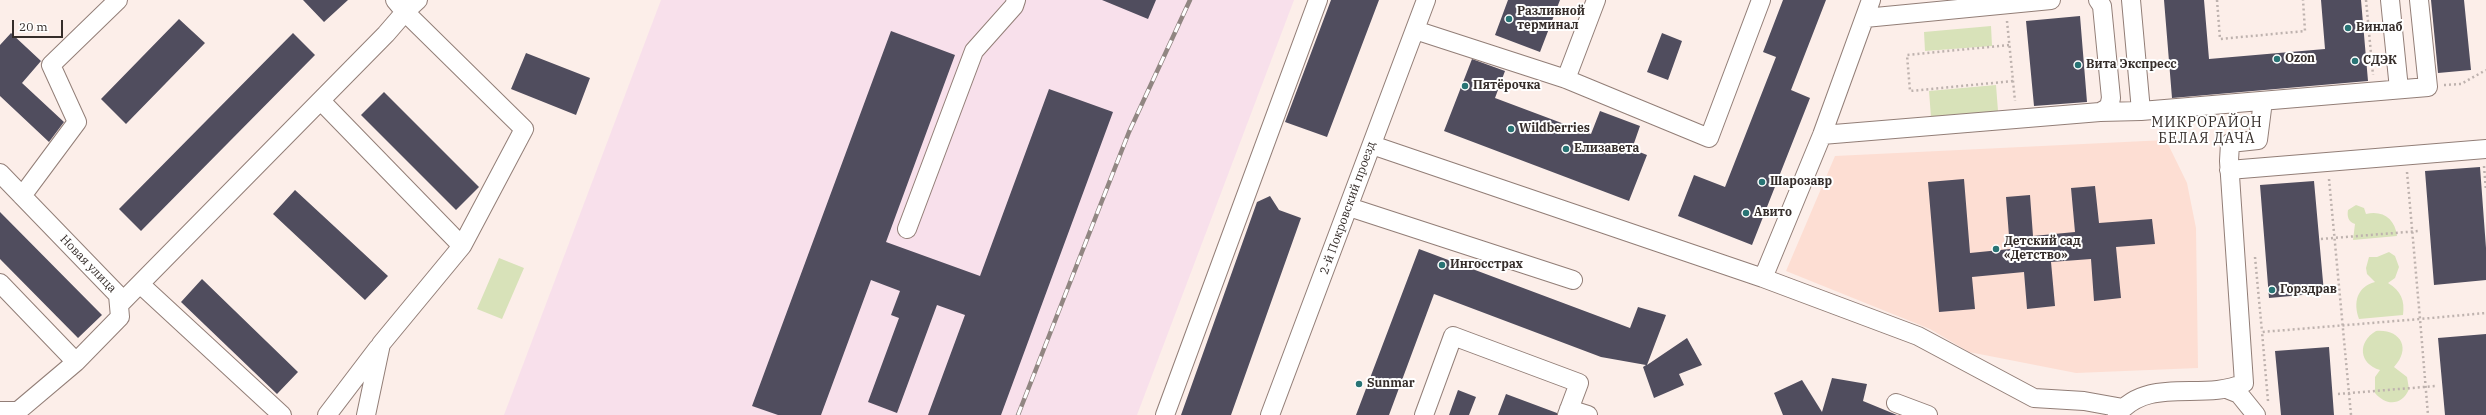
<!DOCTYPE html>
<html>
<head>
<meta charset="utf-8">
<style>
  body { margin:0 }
  #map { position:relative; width:2486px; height:415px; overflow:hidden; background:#fceee9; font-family:"IBM Plex Serif",serif }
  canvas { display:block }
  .scale { position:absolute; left:12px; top:20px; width:51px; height:18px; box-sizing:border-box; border:2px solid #352d2a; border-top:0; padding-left:5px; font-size:12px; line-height:14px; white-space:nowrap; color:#352d2a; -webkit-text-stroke:3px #fff; paint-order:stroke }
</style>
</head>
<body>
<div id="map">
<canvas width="2486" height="415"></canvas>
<div class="scale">20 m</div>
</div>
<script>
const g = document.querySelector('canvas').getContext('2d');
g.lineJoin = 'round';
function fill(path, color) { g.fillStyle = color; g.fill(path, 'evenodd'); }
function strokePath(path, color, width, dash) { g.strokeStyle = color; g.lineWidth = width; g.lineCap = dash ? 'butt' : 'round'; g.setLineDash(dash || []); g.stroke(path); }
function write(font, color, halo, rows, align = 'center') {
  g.font = font + ' "IBM Plex Serif",serif'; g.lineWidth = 4; g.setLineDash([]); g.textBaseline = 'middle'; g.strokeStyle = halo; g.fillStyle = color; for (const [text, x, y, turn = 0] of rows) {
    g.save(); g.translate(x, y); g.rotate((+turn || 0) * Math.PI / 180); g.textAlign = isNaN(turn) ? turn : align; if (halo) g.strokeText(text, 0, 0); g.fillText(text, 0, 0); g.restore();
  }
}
const industrial = new Path2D(`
  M661,0H1294L1137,415H504Z`);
const built = new Path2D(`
  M2166,140L2187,183L2196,228L2198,368L2076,373L1969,352L1930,329L1786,271L1835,156Z`);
const green = new Path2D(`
  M1991,26L1992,46L1925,51L1924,32Z
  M1996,85L1998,111L1931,117L1929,91Z
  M2356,205L2364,208L2366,214C2383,210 2395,219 2397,236L2353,240L2355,224C2348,222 2347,216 2348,210Z
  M2389,252L2395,256L2399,267L2395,278L2388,283C2401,291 2405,300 2403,315L2359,319C2353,302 2357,287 2375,282L2367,274L2366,268L2369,257H2377Z
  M499,258L524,268L502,319L477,309Z
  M2376,331C2400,329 2412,348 2394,367L2407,377L2409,389C2402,406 2386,406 2375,393V377L2380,370C2359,364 2357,342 2376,331Z`);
const building = new Path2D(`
  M303,0H348L324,22Z
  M1102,0H1156L1148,19Z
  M1331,0H1379L1327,137L1285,122Z
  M1508,0H1560L1540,52L1495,35Z
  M1783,0H1826L1791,90L1810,98L1752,245L1678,216L1694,175L1725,187L1776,57L1763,52Z
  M2164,0H2204L2209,59L2325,49L2321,0H2361L2368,81L2172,98Z
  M2431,0H2464L2471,70L2438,73Z
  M2080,16L2087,102L2034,106L2026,21Z
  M179,19L205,43L126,124L101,99Z
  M891,31L955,55L886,242L980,276L1049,89L1113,112L1001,415H928L965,315L937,305L897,413L868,402L899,318L891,315L900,291L871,280L821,415H778L752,406Z
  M11,33L41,61L22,83L64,122L49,142L0,96V45Z
  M293,33L315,55L141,231L119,209Z
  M1662,33L1682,41L1668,80L1647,72Z
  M526,53L590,78L576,115L511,89Z
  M1472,59L1505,71L1495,98L1591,134L1600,111L1640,126L1632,149L1647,155L1629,201L1444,131Z
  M384,92L479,187L456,210L361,115Z
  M2480,167L2486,248V280L2434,285L2425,171Z
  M1964,179L1970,253L2010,249L2006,197L2030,195L2033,236L2075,232L2071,188L2095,186L2099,223L2152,219L2155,244L2116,247L2121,298L2094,301L2091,259L2051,262L2055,306L2027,309L2024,272L1972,277L1975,309L1939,312L1928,182Z
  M2314,181L2324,293L2269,298L2260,185Z
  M295,190L388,276L365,300L273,214Z
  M1270,196L1279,210L1301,218L1231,415H1181L1257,202Z
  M0,212L102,315L78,338L0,259Z
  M1419,249L1630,328L1638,307L1666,315L1647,365L1687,338L1702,365L1679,374L1684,385L1654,398L1643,367L1646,365L1601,357L1434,294L1389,415H1356Z
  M202,279L298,372L277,394L181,302Z
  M2486,334V415H2445L2438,338Z
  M2329,347L2334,415H2281L2275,351Z
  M1832,378L1867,384L1863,401L1897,415H1783L1774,393L1802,380L1822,412Z
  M1458,390L1476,397L1469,415H1449Z
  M1506,394L1557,413V415H1498Z`);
const path = new Path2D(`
  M2217,0L2220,39L2305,31L2303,0
  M2366,0L2373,75
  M2007,21L2015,101
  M2009,45L1907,55L1910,91L2013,81
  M2444,85L2461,84L2486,70
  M2484,166L2486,191
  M2407,172L2420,319L2486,313
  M2329,179L2351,415
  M2321,239L2419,231
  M2255,257L2262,332
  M2338,394L2436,386
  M2268,401L2262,332L2420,319L2428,415`);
const minor = new Path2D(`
  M418,0L405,12L524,129L462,246
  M2131,0L2141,111
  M2390,0L2399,89
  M1865,18L2051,0
  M1415,30L1566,79L1709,138L1761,0
  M1566,79L1596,0
  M321,101L462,246L381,344L366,415
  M2100,112L2141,111L2428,87L2419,0
  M1822,135L2100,112L2109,107L2111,98L2102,6L2098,0
  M1372,145L1763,278L1918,336L2034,398L2084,401L2123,408
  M2229,170L2486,149
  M0,173L118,295L120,317L76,362L18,411H0
  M22,196L77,122L51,65L118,0
  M1349,207L1573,280
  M907,229L974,51L1014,6L1016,0
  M1763,278L1822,135L1871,0
  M0,283L76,362
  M140,284L282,415
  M119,305L386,34L405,12L395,0
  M2229,390L2239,394L2256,415
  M1896,403L1928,415
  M1569,409L1588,415
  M327,415L378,348
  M1165,415L1318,0
  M1270,415L1426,0
  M1424,415L1453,336L1579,383L1567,415
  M2117,415C2149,375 2203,402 2244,383L2229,161L2230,143L2258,140L2263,101`);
const rail = new Path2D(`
  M1018,415L1129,132L1190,0`);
const markers = [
  [1509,19,4,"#287374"],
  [2348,28,4,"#287374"],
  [2277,59,4,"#287374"],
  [2355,61,4,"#287374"],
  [2078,65,4,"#287374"],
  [1465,86,4,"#287374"],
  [1511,129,4,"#287374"],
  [1566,149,4,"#287374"],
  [1762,182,4,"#287374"],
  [1746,213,4,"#287374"],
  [1996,249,4,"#287374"],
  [1442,265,4,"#287374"],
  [2272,290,4,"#287374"],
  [1359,384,4,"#287374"]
];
const poiNames = [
  ["Разливной",1517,12],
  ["терминал",1517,26],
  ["Винлаб",2356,28],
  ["Ozon",2285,59],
  ["СДЭК",2363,61],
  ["Вита Экспресс",2086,65],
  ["Пятёрочка",1473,86],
  ["Wildberries",1519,129],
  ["Елизавета",1574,149],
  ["Шарозавр",1770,182],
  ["Авито",1754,213],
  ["Детский сад",2004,242],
  ["«Детство»",2004,256],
  ["Ингосстрах",1450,265],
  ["Горздрав",2280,290],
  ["Sunmar",1367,384]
];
const streetNames = [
  ["2-й Покровский проезд",1348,208,-70],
  ["Новая улица",88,264,46]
];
const quarterNames = [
  ["МИКРОРАЙОН",2207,123],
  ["БЕЛАЯ ДАЧА",2207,139]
];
fill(industrial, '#f8e0eb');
fill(built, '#fdded3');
fill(green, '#d8e2b9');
fill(building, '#504d5e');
strokePath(minor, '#927e77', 20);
strokePath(path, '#beb2ae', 2.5, [2, 3]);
strokePath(minor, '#fff', 18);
strokePath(rail, '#918682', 4.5);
strokePath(rail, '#fff', 3, [9]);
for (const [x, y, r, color] of markers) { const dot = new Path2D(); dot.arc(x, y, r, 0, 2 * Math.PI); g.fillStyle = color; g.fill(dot); strokePath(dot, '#fff', 1.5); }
write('bold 12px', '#352d2a', '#fff', poiNames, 'left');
write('12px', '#352d2a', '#fff', streetNames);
g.letterSpacing = '1px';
write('14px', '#352d2a', '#fff', quarterNames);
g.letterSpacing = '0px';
</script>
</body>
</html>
